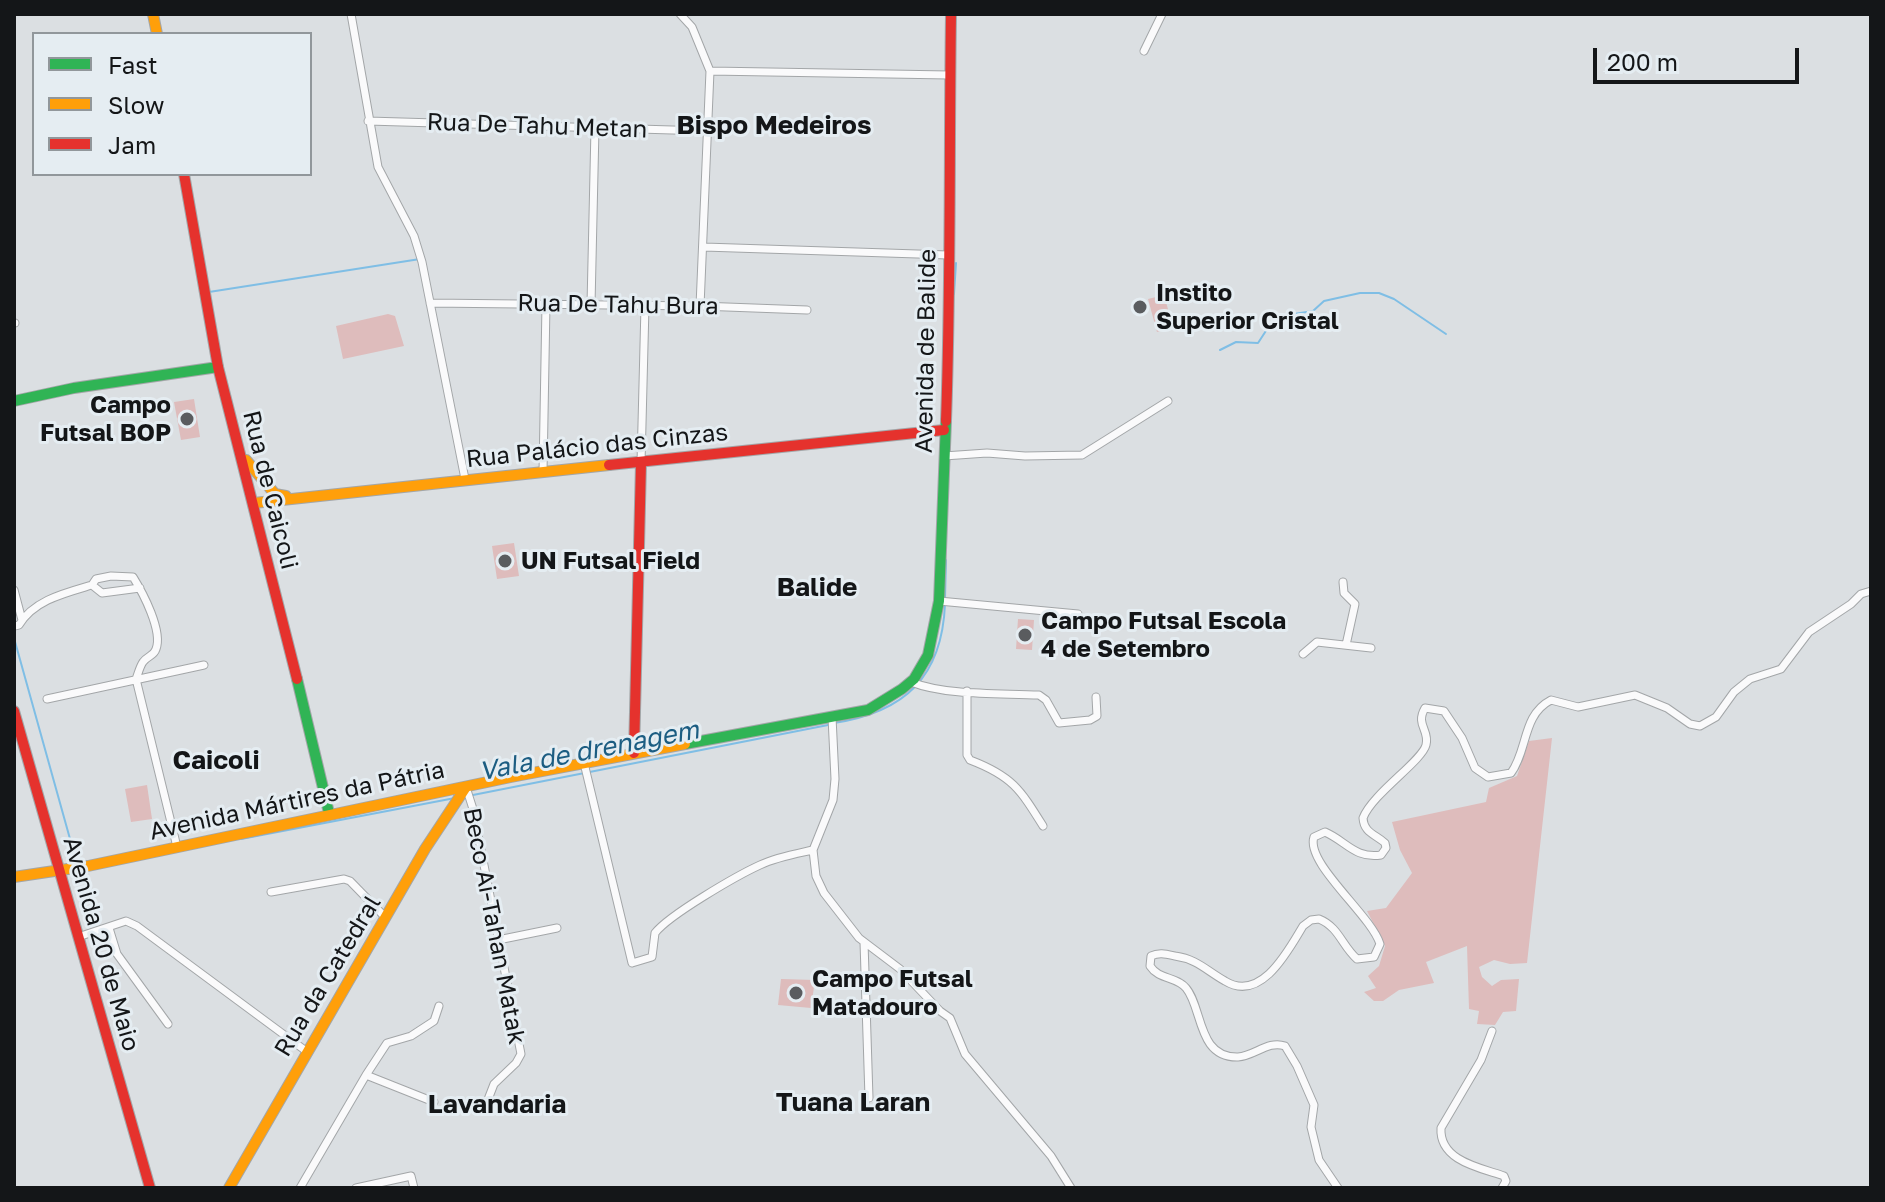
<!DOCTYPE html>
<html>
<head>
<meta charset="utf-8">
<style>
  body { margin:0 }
  #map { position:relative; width:1885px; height:1202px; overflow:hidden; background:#dbdfe2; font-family:"Golos Text",sans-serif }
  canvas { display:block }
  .frame { position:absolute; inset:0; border:16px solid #141618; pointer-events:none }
  .legend { position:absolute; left:32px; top:32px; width:280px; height:144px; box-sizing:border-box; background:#e5edf2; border:2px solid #91979b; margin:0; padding:10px 14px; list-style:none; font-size:24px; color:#141618 }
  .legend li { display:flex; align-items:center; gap:16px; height:40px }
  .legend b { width:40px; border:2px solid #91979b }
  .scale { position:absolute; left:1593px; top:48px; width:206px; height:36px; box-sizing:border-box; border:4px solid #141618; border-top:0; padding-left:10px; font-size:24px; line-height:28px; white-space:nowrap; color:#141618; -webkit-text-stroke:6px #e5edf2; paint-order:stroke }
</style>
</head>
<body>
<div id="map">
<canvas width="1885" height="1202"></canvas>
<div class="frame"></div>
<ul class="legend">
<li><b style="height:10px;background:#30b455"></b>Fast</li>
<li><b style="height:10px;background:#ff9f0a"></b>Slow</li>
<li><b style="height:10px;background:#e5322d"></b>Jam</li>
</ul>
<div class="scale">200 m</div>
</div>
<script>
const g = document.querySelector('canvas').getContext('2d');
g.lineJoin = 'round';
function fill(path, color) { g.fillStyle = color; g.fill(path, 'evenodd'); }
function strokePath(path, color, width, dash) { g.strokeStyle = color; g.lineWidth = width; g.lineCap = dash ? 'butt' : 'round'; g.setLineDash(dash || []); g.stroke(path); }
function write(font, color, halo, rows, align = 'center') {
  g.font = font + ' "Golos Text",sans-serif'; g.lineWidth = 6; g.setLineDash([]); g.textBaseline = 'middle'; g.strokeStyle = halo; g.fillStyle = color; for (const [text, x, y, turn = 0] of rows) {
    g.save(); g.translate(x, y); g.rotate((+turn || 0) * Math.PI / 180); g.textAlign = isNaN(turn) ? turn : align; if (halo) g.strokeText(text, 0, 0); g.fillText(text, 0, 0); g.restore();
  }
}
const green = new Path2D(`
  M1164,295L1173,327L1157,332L1148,299Z
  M388,314L395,316L404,346L343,359L336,326Z
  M194,399L200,437L181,440L174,402Z
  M514,543L519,576L497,579L492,546Z
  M1018,619L1034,620L1032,650L1016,649Z
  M1552,738L1527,963L1510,964L1494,960L1479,967L1482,977L1492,986L1501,980L1519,979L1516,1011L1503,1012L1495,1025L1477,1024L1479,1011L1469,1009L1467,946L1426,962L1434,983L1399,990L1383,1001H1374L1364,992L1376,988L1368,976L1379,966L1385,946L1367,911L1386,908L1412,873L1400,850L1392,822L1486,802L1489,788L1517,776L1529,741Z
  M147,785L152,819L131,822L125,789Z
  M781,979L815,980L811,1008L778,1005Z`);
const stream = new Path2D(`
  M209,292L420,259
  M954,294L956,263
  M1220,350L1236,342L1258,343L1275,317L1313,311L1324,301L1360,293H1379L1394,299L1446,334
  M945,598L946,560
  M14,638L77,864
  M834,723C905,712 942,677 945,604
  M473,795L828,725
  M241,839L455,798`);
const street = new Path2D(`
  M351,14L378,167L414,236L422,262L465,479
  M680,14L692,27L710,71L949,75
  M1144,51L1162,14
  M368,121L706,131
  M704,247L948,255
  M430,303L700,306L807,310
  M591,305L595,128
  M700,306L710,71
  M14,323H15
  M944,456L987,453L1025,456L1082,455L1168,401
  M641,463L645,306
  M543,472L546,304
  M1343,582L1344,593L1355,604L1346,645
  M140,588L102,593L92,585L96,579L111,576L133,577C143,593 163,631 156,649C154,656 147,656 143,662C140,666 138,674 136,679L177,847
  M14,590L22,620
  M939,601L1078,614
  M15,626L19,625C34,600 65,593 92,585
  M1303,654L1317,642L1371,648
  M911,682C947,696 1000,693 1039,695L1046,700L1059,723L1090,720L1097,716L1096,697
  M967,691V755L970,760C1012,776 1020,789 1043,826
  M47,699L204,665
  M832,717L835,779L833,800L813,850L816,876L824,893L859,938L900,969L940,1011L950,1018L965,1054L1051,1156L1071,1188
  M584,763L632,963L652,957L655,933C669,915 736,876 760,865C777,857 795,854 813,850
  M466,787L473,809L521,1054L516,1063L494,1084L487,1102
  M271,892L344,879L350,881L386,918
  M109,928L117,954L168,1024
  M78,937L126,921L137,926L306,1051
  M498,940L557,928
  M864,942L869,1098
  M1492,1031L1481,1060L1441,1128C1439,1161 1481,1168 1504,1176L1506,1181L1502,1188
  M434,1102L366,1075L387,1043L411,1036L434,1021L439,1006
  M300,1188L366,1075
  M356,1188L411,1176L414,1188
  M1338,1188L1319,1160L1311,1127L1314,1105L1297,1066L1285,1046C1268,1040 1255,1056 1238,1057C1197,1058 1203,1008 1186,988C1176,976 1159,980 1150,966L1151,956C1159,952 1166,954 1175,956C1197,959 1207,971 1225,981C1261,1003 1288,951 1303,926L1311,920L1319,919C1339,927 1342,946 1357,959L1374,957L1380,944C1371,915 1305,863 1314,837L1325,832C1346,841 1355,859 1381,855L1386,848L1385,843C1375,834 1364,833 1363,818C1372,794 1422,761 1426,745C1430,730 1415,725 1425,708L1444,711L1462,738L1475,768L1488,777L1511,773C1528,750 1522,715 1551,700L1578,707L1635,695L1667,708L1690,724L1700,726L1716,717L1734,692L1750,679L1781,669L1809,632L1851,604L1861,594L1871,591`);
const fast = new Path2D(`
  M14,401L74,388L218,367
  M297,679L329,813
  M685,744L868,710L902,689L914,679L928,655L939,601L946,421`);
const slow = new Path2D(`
  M153,14L157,34
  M246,460L275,494L286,496
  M254,503L609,465
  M14,877L88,866L511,777L685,744
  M229,1188L425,849L466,787`);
const jam = new Path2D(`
  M184,174L218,367L297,679
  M946,421C951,285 949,150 951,14
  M609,465L944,430
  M14,711L150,1188
  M634,753L641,463`);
const markers = [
  [1140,307,8,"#5a5c5f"],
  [187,419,8,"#5a5c5f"],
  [505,561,8,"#5a5c5f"],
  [1025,635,8,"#5a5c5f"],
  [796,993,8,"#5a5c5f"]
];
const streetNames = [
  ["Rua De Tahu Metan",537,126,2],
  ["Rua De Tahu Bura",618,305,1],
  ["Avenida de Balide",926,351,-89],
  ["Rua Palácio das Cinzas",597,446,-6],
  ["Rua de Caicoli",270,490,76],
  ["Avenida Mártires da Pátria",297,801,-12],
  ["Beco Ai-Tahan Matak",494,926,79],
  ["Avenida 20 de Maio",101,944,74],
  ["Rua da Catedral",328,976,-59]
];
const poiNames = [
  ["Instito",1156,293],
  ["Superior Cristal",1156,321],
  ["Campo",171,405,"right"],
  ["Futsal BOP",171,433,"right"],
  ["UN Futsal Field",521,561],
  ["Campo Futsal Escola",1041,621],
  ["4 de Setembro",1041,649],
  ["Campo Futsal",812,979],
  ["Matadouro",812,1007]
];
const neighbourhoodNames = [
  ["Bispo Medeiros",774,126],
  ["Balide",817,588],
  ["Caicoli",216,761],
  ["Tuana Laran",853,1103],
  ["Lavandaria",497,1105]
];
const waterNames = [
  ["Vala de drenagem",589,751,-11]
];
fill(green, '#debcbc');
strokePath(stream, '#7fbee5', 2);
strokePath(street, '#a3a6a8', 9);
strokePath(fast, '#a3a6a8', 12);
strokePath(slow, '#a3a6a8', 12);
strokePath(jam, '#a3a6a8', 12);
strokePath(street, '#fafafb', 7);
strokePath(fast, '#30b455', 10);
strokePath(slow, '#ff9f0a', 10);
strokePath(jam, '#e5322d', 10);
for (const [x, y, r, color] of markers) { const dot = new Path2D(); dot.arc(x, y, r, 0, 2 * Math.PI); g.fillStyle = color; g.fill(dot); strokePath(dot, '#e5edf2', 3); }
write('24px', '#141618', '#e5edf2', streetNames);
write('bold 24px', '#141618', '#e5edf2', poiNames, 'left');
write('bold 26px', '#141618', '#e5edf2', neighbourhoodNames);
write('italic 26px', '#1c5d82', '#e5edf2', waterNames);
</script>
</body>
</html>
